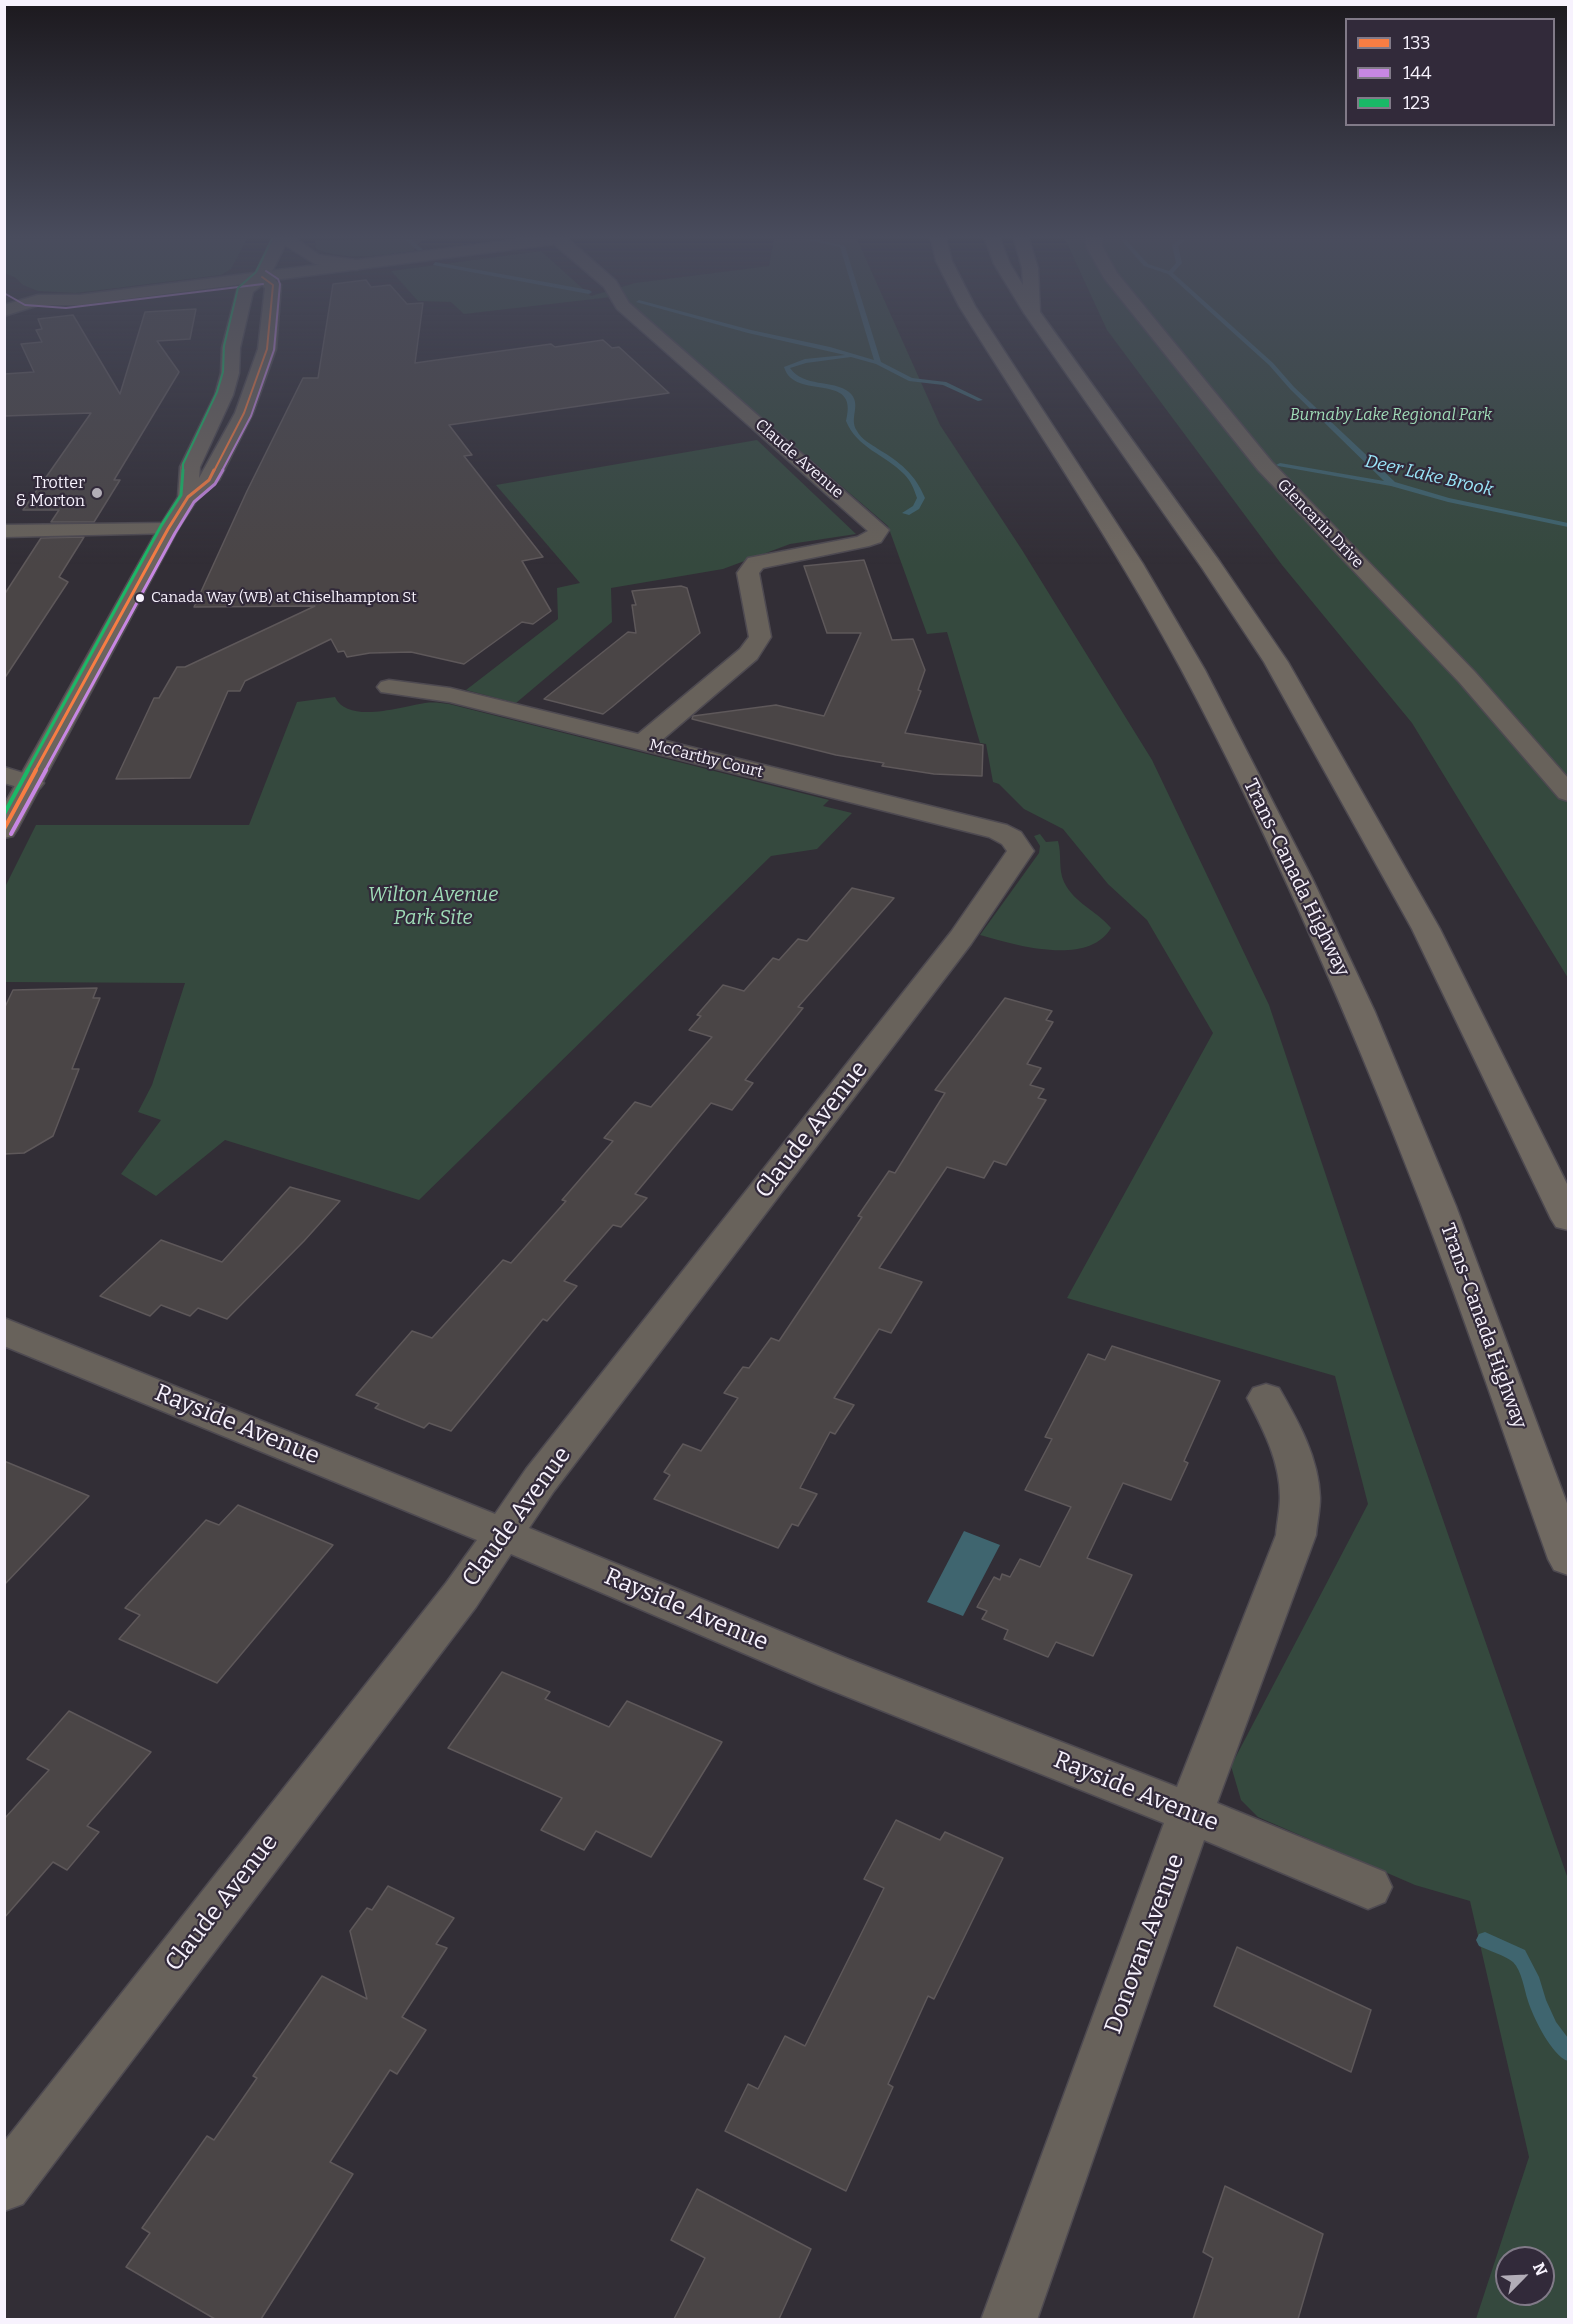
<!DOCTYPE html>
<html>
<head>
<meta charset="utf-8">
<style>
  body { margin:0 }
  #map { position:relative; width:1573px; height:2324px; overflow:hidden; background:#322e36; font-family:Bitter,serif }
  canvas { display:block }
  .frame { position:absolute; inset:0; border:6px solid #f7f2fd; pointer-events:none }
  .legend { position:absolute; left:1345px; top:18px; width:210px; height:108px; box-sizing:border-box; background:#322a3a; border:2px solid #817a88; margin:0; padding:8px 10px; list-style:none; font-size:18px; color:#f7f2fd }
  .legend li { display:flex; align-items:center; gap:12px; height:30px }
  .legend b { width:30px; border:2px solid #817a88 }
  .north { position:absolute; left:1495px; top:2246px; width:60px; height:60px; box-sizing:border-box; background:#322a3a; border:2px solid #817a88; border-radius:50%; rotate:66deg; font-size:16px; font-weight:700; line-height:24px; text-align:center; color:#f7f2fd }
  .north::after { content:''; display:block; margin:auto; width:21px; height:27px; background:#b2adb7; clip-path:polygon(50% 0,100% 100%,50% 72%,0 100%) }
</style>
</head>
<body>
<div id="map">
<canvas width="1573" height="2324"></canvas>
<div class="frame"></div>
<ul class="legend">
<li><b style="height:8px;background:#f77d43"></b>133</li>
<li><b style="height:8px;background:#c787e3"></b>144</li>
<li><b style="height:8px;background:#1ab867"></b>123</li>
</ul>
<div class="north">N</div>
</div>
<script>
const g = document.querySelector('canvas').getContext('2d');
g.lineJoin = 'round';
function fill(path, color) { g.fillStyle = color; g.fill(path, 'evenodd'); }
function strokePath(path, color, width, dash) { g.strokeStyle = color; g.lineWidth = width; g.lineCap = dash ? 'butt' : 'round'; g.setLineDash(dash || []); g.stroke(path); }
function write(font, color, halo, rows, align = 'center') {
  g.font = font + ' Bitter,serif'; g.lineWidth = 4.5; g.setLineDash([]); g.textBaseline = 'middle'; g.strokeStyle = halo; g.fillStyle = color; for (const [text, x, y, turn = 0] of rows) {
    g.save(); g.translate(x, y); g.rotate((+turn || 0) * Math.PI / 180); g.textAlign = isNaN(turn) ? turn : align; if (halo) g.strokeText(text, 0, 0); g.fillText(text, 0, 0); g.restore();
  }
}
const green = new Path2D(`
  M5,239H247L231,269L221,275L76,293L38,291L23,285L16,278L5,273Z
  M427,239L421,241L413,251C380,255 348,262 316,249L315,240Z
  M774,239H857L940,425L1022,550L1152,760L1269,1005L1394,1379L1568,1879V2319H1476L1529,2157L1470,1901L1415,1885L1258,1817L1241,1800L1231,1766L1368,1504L1335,1376L1067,1298L1213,1033L1147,920L1108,884L1063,829L1024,809L999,784L993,782L986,744L980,743L947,632L927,634L888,526L620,296L464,314L451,302L418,301L391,271L541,251L591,296L635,283L769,266ZM1507,2258H1543V2294H1507Z
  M1065,239H1568V978L1412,723L1282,565L1107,330Z
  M757,440L856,534L790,544L723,569L611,588L612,622L516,703L466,690L558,619L557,588L580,583L496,485Z
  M335,697C348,725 403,706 425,703C434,702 441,703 449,704L829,800L823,806L852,813L817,849L771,856L419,1200L225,1140L156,1196L121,1174L161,1120L138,1112L152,1085L185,983L5,982V887L36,825H249L297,702Z
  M1040,834L1046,842L1058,841C1062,855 1058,869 1064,882C1074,903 1097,911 1111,928C1088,967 1015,945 980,935L1039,853L1040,846L1034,836Z`);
const water = new Path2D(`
  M964,1531L1000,1545L963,1616L927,1602Z`);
const stream = new Path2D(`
  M405,239H411L423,250L418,251Z
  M802,239H815L845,246L881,362L912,378L946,382L983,400L978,401L943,385L909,381L876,364L851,357L806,363L790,368C804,388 832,379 849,392C863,404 848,418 857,431C861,439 871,444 878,449C900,462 915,474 925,498L919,509L909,515L902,513L913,506L917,498C914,489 911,481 904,474C884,454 857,448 846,421C860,370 794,402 784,367L805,359L845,355L748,333L636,302L639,300L751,330L830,347L874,360L840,247Z
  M1120,239H1125L1148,264L1169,271L1176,263L1172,245L1180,239H1186L1178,246L1182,263L1173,273L1273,363L1294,387L1395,482L1449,498L1568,523V527L1448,502L1391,486L1278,466L1276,465L1280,463L1384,481L1290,389L1269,365L1168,274L1144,266Z
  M435,262L589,290L592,292L589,294L433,265Z
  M1485,1932L1525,1950L1539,1977L1546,2000L1556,2022L1568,2038V2061C1552,2056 1533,2017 1528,2001C1524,1989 1522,1971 1513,1962C1506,1956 1487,1950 1479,1946L1476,1940L1479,1934Z`);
const building = new Path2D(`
  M366,280L371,287L390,285L407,304L423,303L415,363L551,344L555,347L603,340L612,348L619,347L669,393L449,425L472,455L464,456L543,557L522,561L551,611L533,624L522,622L464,664L411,652L370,653L347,657L344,651L338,652L331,639L245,681L240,691H228L190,778L116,779L154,698H159L177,667H185L315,606L194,607L247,491L303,378H318L333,284Z
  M196,309L190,339L157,341L179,372L114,480H120L94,522H51L59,510H23L91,413L4,416V374L34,372L21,344L42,342L36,330L42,329L38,319L73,315L120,394L145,312Z
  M84,537L59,577L68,582L4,679V595L41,538Z
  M864,560L892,640L913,639L925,670L918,690L921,691L905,733L983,745L982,776L934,774L882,766L884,763L836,755L692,719L693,716L776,705L824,716L861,633H827L804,566Z
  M681,586L687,588L700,633L612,707L603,714L544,699L628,632L636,633L632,605H636L632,591Z
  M852,888L894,898L798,1007L803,1008L745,1080L753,1083L732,1110L711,1103L635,1194L647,1198L621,1227L613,1225L564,1281L577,1286L547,1321L543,1319L451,1431L429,1423L424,1428L375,1408L379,1404L356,1395L412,1331L432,1338L503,1260L511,1263L566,1201L562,1200L613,1141L604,1138L635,1102L651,1107L712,1037L689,1030L701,1016L697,1015L723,985L744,991L773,958L779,960L798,939L807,941Z
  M97,988L93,998H100L72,1069H79L53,1136L24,1153L4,1154V1009L13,990Z
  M1005,998L1052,1011L1046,1020L1053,1022L1027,1064L1041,1068L1030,1085L1044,1089L1038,1098L1046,1100L1006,1165L994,1161L984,1178L947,1167L879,1268L922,1282L891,1333L879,1329L834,1398L854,1405L835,1434L830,1432L800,1488L817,1494L798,1526L792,1524L778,1548L654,1499L670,1475L664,1472L683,1444L701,1451L738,1398L724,1393L743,1367L749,1368L771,1338L779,1341L862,1217L858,1216L889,1171L895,1173L945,1093L935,1090Z
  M290,1187L340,1201L304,1241L227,1319L198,1308L190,1316L161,1305L150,1316L100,1296L161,1240L222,1262Z
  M1112,1346L1220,1381L1184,1461L1188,1463L1171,1500L1123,1483L1087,1558L1132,1575L1093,1656L1056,1642L1048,1657L1004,1639L1008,1630L982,1619L987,1611L977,1607L994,1577L1000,1580L1002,1574L1010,1577L1020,1559L1040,1567L1071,1507L1025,1490L1052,1439L1045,1437L1088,1354L1105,1360Z
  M4,1461L89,1496L4,1585Z
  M238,1505L333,1545L217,1683L119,1639L140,1615L125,1608L206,1520L219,1525Z
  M502,1672L550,1692L545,1699L609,1727L627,1701L722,1742L651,1857L596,1831L584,1850L541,1830L562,1798L448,1748Z
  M69,1711L151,1752L87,1826L99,1832L67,1870L53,1862L4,1918V1819L49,1770L27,1759Z
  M896,1820L940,1840L945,1832L1003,1858L934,1999L928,1996L888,2084L893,2087L846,2191L725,2131L748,2084L758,2089L785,2036L805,2046L884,1888L864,1879Z
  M388,1886L454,1918L436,1944L447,1948L402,2017L426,2030L397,2074L390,2070L330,2162L353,2174L261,2319H215L126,2267L150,2233L142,2228L207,2136L214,2140L257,2078L253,2076L322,1976L367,1999L350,1931L367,1908L372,1910Z
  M1237,1947L1371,2010L1351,2072L1214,2006Z
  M1225,2186L1323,2234L1298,2319H1193L1213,2258L1203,2252Z
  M697,2189L811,2249L779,2319H674L705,2258L671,2240Z`);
const street = new Path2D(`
  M522,239H568L616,281L629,303L889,530L881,542L869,546L763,568L759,573L771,637L757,659L662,740L1007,825L1021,832L1034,851L971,944L554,1491L529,1528L848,1659L1177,1787L1276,1535C1277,1522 1280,1510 1280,1497C1280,1461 1263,1429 1247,1398L1253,1388L1266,1384L1279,1388C1298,1421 1319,1458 1320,1498C1320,1510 1317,1523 1316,1535L1217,1803L1385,1872L1392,1887L1385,1902L1368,1909L1204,1840L1037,2320H981L1164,1823L818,1685L511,1554L476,1607L23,2204L4,2211V2142L446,1583L477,1540L4,1346V1318L495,1514L526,1469L951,932L1007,851L1002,844L989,837L450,702L381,692L377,687L381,682L389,680L450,688L638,734L740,649L749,637L737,573L748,558L857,537L868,531L617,309L604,287L554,244L80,305H39L4,316V305L38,295H80Z
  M1086,239H1102V246L1117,273L1272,462L1475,672L1568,778V801L1559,798L1459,682L1258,470L1104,278L1086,246Z
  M168,523L175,525L178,529L175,533L4,537V525Z
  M4,767L40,778L44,783L40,788L31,791L4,783Z`);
const secondary = new Path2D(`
  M272,239H296L319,255L357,260L365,265L357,270L315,264L285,245L270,276L281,285L276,349L253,413L219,480L196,501L178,529L17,830L13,836L4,838V805L158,529L178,497L180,467L215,395L221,373L222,348L237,290L255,274ZM262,285L265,288L258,349L235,413L199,478L200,467L233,395L239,373L240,348L253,292Z`);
const highway = new Path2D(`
  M931,239H946L952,261L975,306L1143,564L1205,670L1312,878L1375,1012L1456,1206L1568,1506V1575L1554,1570L1548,1559C1506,1441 1466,1321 1421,1204C1351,1022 1273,842 1181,669C1114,544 1034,426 959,306L936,261Z
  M985,239H1000L1010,264L1023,285L1022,268L1014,239H1029L1038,268L1040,312L1220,562L1288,662L1440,929L1568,1186V1230L1556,1227L1551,1219L1412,929L1264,662L1202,568L1024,313L994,264Z`);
const bus1Far2 = new Path2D(`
  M214,471L244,413L267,349L273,285L262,277`);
const bus1Far1 = new Path2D(`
  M35,771L168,529L188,497L209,480L214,470`);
const bus1 = new Path2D(`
  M4,829L36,770`);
const bus2Far2 = new Path2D(`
  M4,293L25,305L66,308L263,284
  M222,471L251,416L274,350L280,284L278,279L266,271`);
const bus2Far1 = new Path2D(`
  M45,771L175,533L194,502L215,484L223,470`);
const bus2 = new Path2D(`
  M11,834L46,770`);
const bus3Far2 = new Path2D(`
  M183,471V464L217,392L223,372L224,346L238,288L256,272L272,239`);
const bus3Far1 = new Path2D(`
  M27,771L161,526L181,495L183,470`);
const bus3 = new Path2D(`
  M4,814L28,770`);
const markers = [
  [97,493,6,"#b2adb7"],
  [140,598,5,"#f7f2fd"]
];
const farBusnames = [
  ["Canada Way (WB) at Chiselhampton St",151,598]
];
const farParknames = [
  ["Burnaby Lake Regional Park",1391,416]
];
const farStreetnames = [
  ["Claude Avenue",799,459,41],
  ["Glencarin Drive",1320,524,46],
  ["McCarthy Court",706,759,14]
];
const farPoinames = [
  ["Trotter",85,484],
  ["& Morton",85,502]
];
const farWaternames = [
  ["Deer Lake Brook",1429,476,13]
];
const streetNames = [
  ["Trans-Canada Highway",1296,878,64],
  ["Trans-Canada Highway",1483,1326,70]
];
const parkNames = [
  ["Wilton Avenue",433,895],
  ["Park Site",433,918]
];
const nearStreetnames = [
  ["Claude Avenue",812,1130,-52],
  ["Rayside Avenue",237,1425,22],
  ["Claude Avenue",517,1517,-54],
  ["Rayside Avenue",686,1610,23],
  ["Rayside Avenue",1136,1792,22],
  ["Claude Avenue",222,1903,-52],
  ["Donovan Avenue",1145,1944,-70]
];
fill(green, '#35493e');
fill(water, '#3f656f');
fill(stream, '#3f656f');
fill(building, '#4a4546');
strokePath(building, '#5e585a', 1.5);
strokePath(street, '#4e4a51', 3);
strokePath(secondary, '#4e4a51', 3);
strokePath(highway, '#4e4a51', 3);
fill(street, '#68625b');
fill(secondary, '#6b645d');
fill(highway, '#706961');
strokePath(bus1Far2, '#f77d43', 2);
strokePath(bus1Far1, '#f77d43', 3);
strokePath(bus1, '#f77d43', 4);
strokePath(bus2Far2, '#c787e3', 2);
strokePath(bus2Far1, '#c787e3', 3);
strokePath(bus2, '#c787e3', 4);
strokePath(bus3Far2, '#1ab867', 2);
strokePath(bus3Far1, '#1ab867', 3);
strokePath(bus3, '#1ab867', 4);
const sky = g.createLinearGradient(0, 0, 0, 565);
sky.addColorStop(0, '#1c191e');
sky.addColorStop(0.42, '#494c5d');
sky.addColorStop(1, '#494c5d00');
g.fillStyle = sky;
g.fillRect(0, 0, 1573, 565);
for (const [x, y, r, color] of markers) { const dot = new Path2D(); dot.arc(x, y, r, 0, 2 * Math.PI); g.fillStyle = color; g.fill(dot); strokePath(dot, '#322a3a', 2); }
write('15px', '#f7f2fd', '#322a3a', farBusnames, 'left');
write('italic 16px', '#9fdbb7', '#322a3a', farParknames);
write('16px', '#f7f2fd', '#322a3a', farStreetnames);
write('16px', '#f7f2fd', '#322a3a', farPoinames, 'right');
write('italic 18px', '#9ae6f9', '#322a3a', farWaternames);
write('20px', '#f7f2fd', '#322a3a', streetNames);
write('italic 20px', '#9fdbb7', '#322a3a', parkNames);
write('24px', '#f7f2fd', '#322a3a', nearStreetnames);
</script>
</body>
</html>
